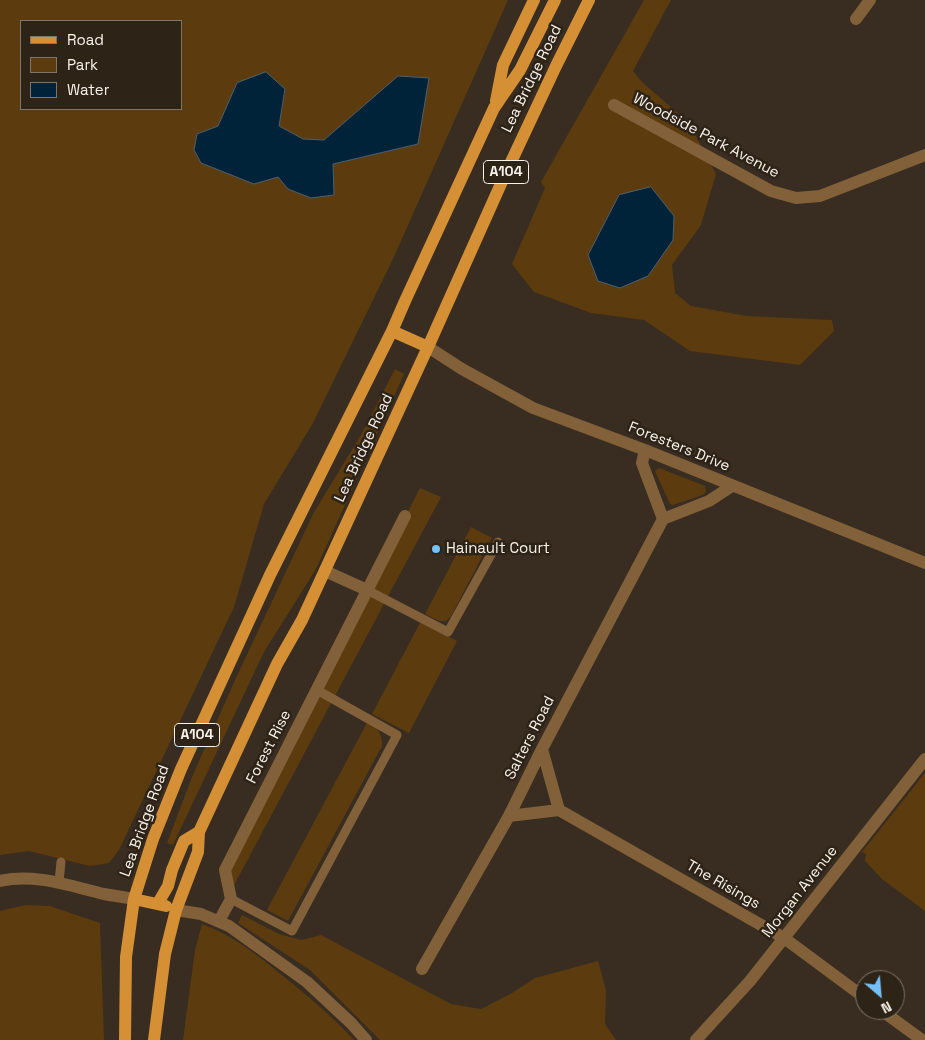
<!DOCTYPE html>
<html>
<head>
<meta charset="utf-8">
<style>
  body { margin:0 }
  #map { position:relative; width:925px; height:1040px; overflow:hidden; background:#382d20; font-family:"Space Grotesk",sans-serif }
  canvas { display:block }
  .legend { position:absolute; left:20px; top:20px; width:162px; height:90px; box-sizing:border-box; background:#2e2317; border:1px solid #7f766b; margin:0; padding:6px 9px; list-style:none; font-size:15px; color:#f9f2ea }
  .legend li { display:flex; align-items:center; gap:10px; height:25px }
  .legend b { width:25px; border:1px solid #7f766b }
  .north { position:absolute; left:855px; top:970px; width:50px; height:50px; box-sizing:border-box; background:#2e2317; border:1px solid #7f766b; border-radius:50%; rotate:153deg; font-size:14px; font-weight:700; line-height:20px; text-align:center; color:#f9f2ea }
  .north::after { content:''; display:block; margin:auto; width:18px; height:22px; background:#75c0f6; clip-path:polygon(50% 0,100% 100%,50% 72%,0 100%) }
</style>
</head>
<body>
<div id="map">
<canvas width="925" height="1040"></canvas>
<ul class="legend">
<li><b style="height:6px;background:#d59035"></b>Road</li>
<li><b style="height:14px;background:#5c3b0f"></b>Park</li>
<li><b style="height:14px;background:#002339"></b>Water</li>
</ul>
<div class="north">N</div>
</div>
<script>
const g = document.querySelector('canvas').getContext('2d');
g.lineJoin = 'round';
function fill(path, color) { g.fillStyle = color; g.fill(path, 'evenodd'); }
function strokePath(path, color, width, dash) { g.strokeStyle = color; g.lineWidth = width; g.lineCap = dash ? 'butt' : 'round'; g.setLineDash(dash || []); g.stroke(path); }
function write(font, color, halo, rows, align = 'center') {
  g.font = font + ' "Space Grotesk",sans-serif'; g.lineWidth = 5; g.setLineDash([]); g.textBaseline = 'middle'; g.strokeStyle = halo; g.fillStyle = color; for (const [text, x, y, turn = 0] of rows) {
    g.save(); g.translate(x, y); g.rotate((+turn || 0) * Math.PI / 180); g.textAlign = isNaN(turn) ? turn : align; if (halo) g.strokeText(text, 0, 0); g.fillText(text, 0, 0); g.restore();
  }
}
const green = new Path2D(`
  M0,0H508L393,259L313,423L264,504L234,607L119,850L109,863L90,866L29,851L0,855ZM21,21H181V109H21ZM398,76L418,144L333,164L334,194L288,189L278,177L197,134L218,126L285,89L279,126L303,139L324,140Z
  M644,0H671L633,71L642,82L689,123L716,174L701,225L672,265L675,293L691,306L747,316L832,320L834,331L800,365L690,351L644,320L591,313L534,292L512,264L545,188L541,182Z
  M395,369L404,374L316,569L264,652L173,845L167,843L192,777L235,680L314,512L361,435Z
  M659,468L705,486L706,492L703,495L673,505L670,504L655,471Z
  M420,488L441,497L231,891L225,870Z
  M471,527L492,538L451,616L446,621H439L425,614Z
  M421,621L457,641L409,733L372,714Z
  M368,721C377,727 383,734 382,746L288,921L267,910Z
  M925,773V911L882,879L865,861L866,854L862,852Z
  M25,905L50,906L100,923L104,1040H0V911Z
  M242,915L279,934L301,940L321,935L451,1004L481,1009L512,993L535,978L598,961L606,990L605,1024L616,1040H380L310,970L238,923Z
  M202,924C233,935 257,955 283,976C308,996 333,1017 354,1040H183L195,950Z`);
const water = new Path2D(`
  M266,72L285,89L279,126L303,139L324,140L398,76L429,78L418,144L333,164L334,195L311,198L288,189L278,177L254,184L201,163L194,150L197,134L218,126L237,83Z
  M651,187L674,216L673,240L648,276L620,288L598,281L588,255L619,195Z`);
const service = new Path2D(`
  M367,590L448,632L498,542
  M59,882L61,862
  M231,899L292,931L397,735L317,690`);
const minor = new Path2D(`
  M856,19L870,0
  M614,105L771,191L796,198L820,196L925,155
  M428,347L462,369L533,408L645,450L925,563
  M645,450L642,463L663,519
  M325,571L367,590
  M542,749L559,810
  M509,816L559,810L784,938L865,998
  M176,910L201,914L229,926L307,982L351,1023L366,1040
  M219,921L231,899L225,870L405,516
  M422,969L509,816L542,749L663,519L709,501L732,486
  M881,1010L922,1040
  M696,1040L750,981L925,759`);
const tertiary = new Path2D(`
  M0,881C35,873 70,886 104,894C114,896 124,897 134,899`);
const primary = new Path2D(`
  M496,101L503,65L534,0
  M392,331L428,347
  M134,899L166,906
  M158,903L168,886L172,870L184,841L199,832
  M125,1040L126,957L134,899L153,839L181,769L270,575L392,331L405,301L494,108L520,70L555,0
  M154,1040L165,954L176,910L198,852L199,832L277,664L302,620L428,347L504,177L556,66L589,0`);
const markers = [
  [436,549,5,"#75c0f6"]
];
const shields = [
  [506,172,45],
  [197,735,45]
];
const shieldNames = [
  ["A104",506,172],
  ["A104",197,735]
];
const streetNames = [
  ["Lea Bridge Road",532,79,-64],
  ["Woodside Park Avenue",706,136,28],
  ["Foresters Drive",679,447,22],
  ["Lea Bridge Road",364,448,-65],
  ["Salters Road",530,738,-63],
  ["Forest Rise",269,747,-63],
  ["Lea Bridge Road",145,821,-70],
  ["The Risings",723,885,30],
  ["Morgan Avenue",800,892,-52]
];
const poiNames = [
  ["Hainault Court",446,549]
];
fill(green, '#5c3b0f');
fill(water, '#002339');
strokePath(water, '#4b616e', 1);
strokePath(service, '#82613a', 9);
strokePath(minor, '#82613a', 12);
strokePath(tertiary, '#82613a', 12);
strokePath(primary, '#d59035', 12);
for (const [x, y, r, color] of markers) { const dot = new Path2D(); dot.arc(x, y, r, 0, 2 * Math.PI); g.fillStyle = color; g.fill(dot); strokePath(dot, '#2e2317', 2); }
for (const [x, y, w] of shields) { const box = new Path2D(); box.roundRect(x - w / 2, y - 11.5, w, 23, 4); g.fillStyle = '#2e2317'; g.fill(box); strokePath(box, '#f9f2ea', 1); }
write('bold 14px', '#f9f2ea', null, shieldNames);
write('15px', '#f9f2ea', '#2e2317', streetNames);
write('15px', '#f9f2ea', '#2e2317', poiNames, 'left');
</script>
</body>
</html>
